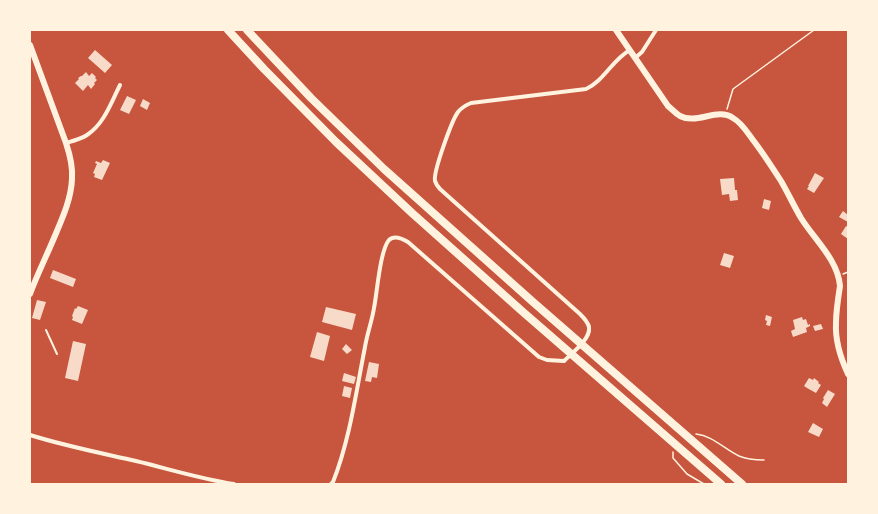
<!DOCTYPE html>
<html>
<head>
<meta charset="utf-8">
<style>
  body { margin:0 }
  #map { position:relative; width:878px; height:514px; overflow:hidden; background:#c8553d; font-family:"Space Grotesk",sans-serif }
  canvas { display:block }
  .frame { position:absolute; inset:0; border:31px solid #fff3e0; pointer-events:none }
</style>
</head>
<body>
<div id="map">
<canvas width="878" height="514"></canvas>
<div class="frame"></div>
</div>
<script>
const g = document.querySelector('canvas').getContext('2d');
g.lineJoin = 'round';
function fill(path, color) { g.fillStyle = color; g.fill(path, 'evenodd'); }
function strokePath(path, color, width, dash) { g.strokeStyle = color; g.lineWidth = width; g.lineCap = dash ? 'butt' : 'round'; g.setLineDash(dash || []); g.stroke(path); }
const building = new Path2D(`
  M95,50L112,65L105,73L88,58Z
  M86,72L89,76L92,73L96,77L95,78L97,80L94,83L95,84L91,89L88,85L83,91L75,83L79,79L78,78L81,76H82Z
  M127,96L136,100L129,114L120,110Z
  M143,99L150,103L147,110L140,106Z
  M103,160L110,163L102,180L94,177L95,174L93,173L97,164L95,163L96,161L101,163Z
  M815,173L824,178L814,193L807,189L809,186H808Z
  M734,178L735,190H737L738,200L730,201L729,194L722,195L720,179Z
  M764,199L771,201L769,210L762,208Z
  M843,211L848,215V222L839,217Z
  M846,226L848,227V239L841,234Z
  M724,253L734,256L730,268L720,265Z
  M53,270L76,279L73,287L50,278Z
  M37,300L46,302L40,320L32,318Z
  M78,306L88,310L82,324L72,320L73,317L72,316L75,308L76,309Z
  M326,307L356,314L352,330L322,322Z
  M766,315L772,317L770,326L766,325L767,321L765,320Z
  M802,317L803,320L806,319L808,325L810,324V326L806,328L807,332L793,337L791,331L795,329L793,320Z
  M821,324L823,329L815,331L813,326Z
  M317,332L330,336L324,361L310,357Z
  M73,341L86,344L78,381L65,378Z
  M346,344L352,350L347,354L342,349Z
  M369,362L379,364L377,378L372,377L371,382L365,381Z
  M344,373L356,377L354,384L342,381Z
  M809,378L813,380L814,378L819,382L818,383L821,385L816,393L807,388L804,386Z
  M344,386L352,388L350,398L342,396Z
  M828,390L835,394L827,407L822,403L824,399L823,398Z
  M813,423L823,429L819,437L808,432Z`);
const path = new Path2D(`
  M727,109L733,89L814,30
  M843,274L848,272
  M696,434C713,436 724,449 739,456C746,459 756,460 764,460
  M673,452V458L687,474L704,484`);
const service = new Path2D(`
  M46,330L57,354`);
const minor = new Path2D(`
  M635,58L642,52L656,30
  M66,143C73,141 81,139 87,135C104,124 111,103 120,85
  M30,435C65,446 101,453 136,461C169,469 201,479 234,484
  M331,484L333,482C350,439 356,392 365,347C367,334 372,321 374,308C377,294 380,250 389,240C394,235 403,239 408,242L539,357L547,360L564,361C572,353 591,339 589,327C588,322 583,317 580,314L440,189C438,187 436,184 435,181C433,172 452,120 458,112C462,107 466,105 471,103L586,89C604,81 612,60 630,50`);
const secondary = new Path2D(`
  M616,30L668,106C672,109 675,113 680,116C697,125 717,107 733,118C742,123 747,132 753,140C763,153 772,167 781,181C788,193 794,206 801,218C814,239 838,260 840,286C838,299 836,311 836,323C835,341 841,359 848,374
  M30,45L66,143C70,155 73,167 72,179C71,200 62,219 54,238C46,257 37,275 30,294`);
const motorway = new Path2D(`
  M228,30L264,69L336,142L412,213L523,312L721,484
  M247,30L311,98L384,169L533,302L742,484`);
fill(building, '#f7dbc8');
strokePath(path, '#fff3e0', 1.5);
strokePath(service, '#fff3e0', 2);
strokePath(minor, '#fff3e0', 4);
strokePath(secondary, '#fff3e0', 6);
strokePath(motorway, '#fff3e0', 8);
</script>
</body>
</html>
